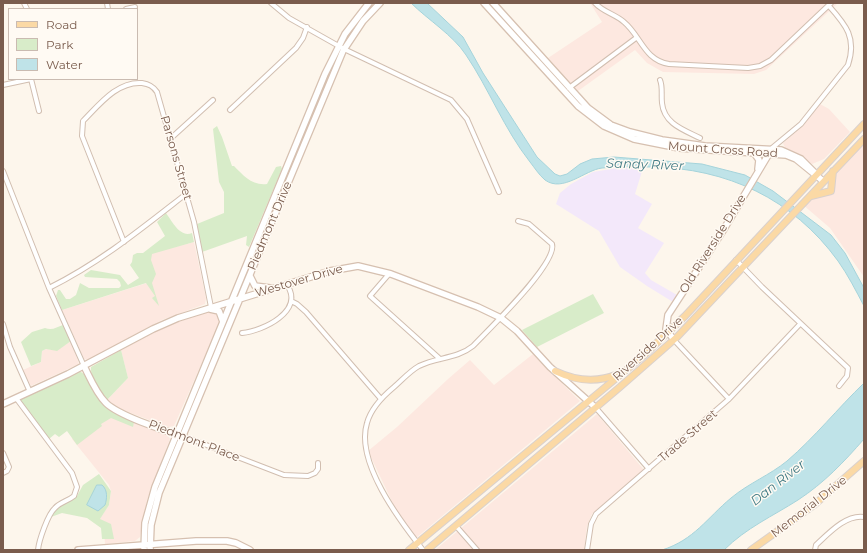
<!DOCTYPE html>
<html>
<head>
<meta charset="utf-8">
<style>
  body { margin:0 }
  #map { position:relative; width:867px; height:553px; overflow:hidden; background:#fdf6ec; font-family:Montserrat,sans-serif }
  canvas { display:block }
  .frame { position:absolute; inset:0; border:4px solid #7a5c4d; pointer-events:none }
  .legend { position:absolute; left:8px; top:8px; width:130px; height:72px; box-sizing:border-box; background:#fffaf3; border:1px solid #cabbb1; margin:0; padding:5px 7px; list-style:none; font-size:12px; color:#7a5c4d }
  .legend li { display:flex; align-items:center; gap:8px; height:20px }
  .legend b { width:20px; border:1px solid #cabbb1 }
</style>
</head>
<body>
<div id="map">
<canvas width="867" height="553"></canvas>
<div class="frame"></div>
<ul class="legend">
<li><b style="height:5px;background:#fbd9a5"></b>Road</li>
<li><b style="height:11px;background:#d8ecc9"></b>Park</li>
<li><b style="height:11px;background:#bfe3e8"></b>Water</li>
</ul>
</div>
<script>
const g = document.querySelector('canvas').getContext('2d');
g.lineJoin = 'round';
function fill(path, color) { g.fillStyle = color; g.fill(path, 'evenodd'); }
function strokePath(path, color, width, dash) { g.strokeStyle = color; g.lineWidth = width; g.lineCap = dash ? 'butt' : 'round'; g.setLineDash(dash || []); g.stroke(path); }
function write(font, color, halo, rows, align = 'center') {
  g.font = font + ' Montserrat,sans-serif'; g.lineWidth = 3; g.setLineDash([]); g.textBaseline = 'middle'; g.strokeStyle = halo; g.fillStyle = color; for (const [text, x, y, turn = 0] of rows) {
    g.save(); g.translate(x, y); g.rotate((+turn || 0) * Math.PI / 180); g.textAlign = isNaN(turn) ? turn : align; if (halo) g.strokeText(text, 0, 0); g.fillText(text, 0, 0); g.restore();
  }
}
const commercial = new Path2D(`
  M590,3H838L766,70L754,74L663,72L647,63L635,50L578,91L548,58L602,22Z
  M820,104L829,109L850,132L824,159L812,164L801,156L785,148L783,143L801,127Z
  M864,139V277L830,228L802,204L820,194L827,192L833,170Z
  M194,242L206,298L205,304L162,320L88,360L84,359L62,310L150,282L148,254Z
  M211,311L218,312L220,322L174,426L168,427L120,409L107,400L128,378L121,350L166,326Z
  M71,341L79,364L31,386L23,370L41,362L42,351L46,349L57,350Z
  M533,354L541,363L580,401L416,538L406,526L396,510L368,451L397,427L448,379L470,360L494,385Z
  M95,395L101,403L115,414L167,434L170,439L147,500L140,537L135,541L105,544L104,529L96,524L109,505L111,491L109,485L72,439Z
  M597,414L644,470L592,514L587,526L584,550H435Z`);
const education = new Path2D(`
  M617,168H643L635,194L652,204L638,228L664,243L645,273L651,280L677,295L673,302L647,286L620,267L599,231L556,204L560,193L571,184L593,172Z`);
const green = new Path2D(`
  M217,126L222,137L232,166H234C243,175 252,186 267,184L276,167L281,166L282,169L249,247L246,245L247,236L202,252L197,224L224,213V192L219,182L213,129Z
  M166,213C172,221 180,238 192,233L194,242L152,254L151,260L156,274L152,283L159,306L152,298L155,296L146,283L62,310L56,296L58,290H60L66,299H70L76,295L80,283L89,288H119L121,286L120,282L117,279L85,277L84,275L91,270L120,275L128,285L139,278L130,265L132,262L133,255L137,253H143L165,236L157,222Z
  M593,294L604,313L537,347L522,330Z
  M63,325L71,341L57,351L46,349L42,351L41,362L31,366L21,342L32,332L45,328C52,331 57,327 63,325Z
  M121,350L128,378L107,400C100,392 90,378 91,367Z
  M77,372H81L84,374C98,402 105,410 134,422L133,427L111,418L101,424L102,426L77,445L67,431L59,437L55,434L49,439L19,400Z
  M99,474L111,491L109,505L100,519L111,524L114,539H102L101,528L87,518L62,513L51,517L57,508L77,496L83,485Z`);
const water = new Path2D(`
  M411,3H427L463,37L483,73L537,157L555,174L560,176L567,174L580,164L592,159L614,157L702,164L745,175L773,191L831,235L845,253L864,288V306C856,291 848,275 838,261C793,199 727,168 651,167C635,167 618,166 602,168C585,170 563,193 545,180C539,175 534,167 530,162C504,129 489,89 466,55C453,35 428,20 411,3Z
  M864,383V439C844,462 824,483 798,500C773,516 746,528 724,550H662C694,540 707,518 731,498C749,483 770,475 787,461C815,437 838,408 864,383Z
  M97,485H102C108,490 107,499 105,505L98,511L87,505Z`);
const street = new Path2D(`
  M24,3L27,9
  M107,3L108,9
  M271,3L289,18L344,49L451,100L467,119L499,192
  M595,3C603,12 615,14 624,22C641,36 644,60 669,64L748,68L760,66L771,60L831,3
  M126,9L135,7
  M31,79L39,111
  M660,80C663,87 661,95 662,103C664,124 684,130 700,138
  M3,85L31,79
  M569,88L636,38
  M230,110L296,48L303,38L307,27
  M170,139L213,100
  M772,148L801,124L848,65C857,38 846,25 829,6
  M3,171L49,288L84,366
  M124,242L82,136L83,121C99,105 117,81 142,83C149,84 153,86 157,92L194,222L211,307
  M736,260L762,287L848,368L847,376L839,386
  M389,274L370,296L440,359
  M49,288C101,262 141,229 186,194
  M291,301L297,304L306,312L381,399
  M3,324L10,347L30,392
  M242,333C263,331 305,311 287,285
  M674,340L729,399
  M16,398L72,473L77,487L74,496C68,501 60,502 55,508C48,514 39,540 38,550
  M596,408L649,469
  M183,436L284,475L308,476L315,473L318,469V463
  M3,453L9,467L7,471L3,473
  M456,526L477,550
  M423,550C400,521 355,462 367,423C371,408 382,397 394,387C402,380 410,371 419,366C437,357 457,359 473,346C488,330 558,263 552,244L529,224L518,221
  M587,550L591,524L596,514L729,399L800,324
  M815,550L816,545C828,534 846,514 864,517`);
const secondary = new Path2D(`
  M484,3L578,106L604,126L634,139L679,148L786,155L796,159L823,181
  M493,3L588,108L611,125L630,132L662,140L705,146L781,150L801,159L815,173
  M754,153L759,160L758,169
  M250,276L255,286L270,288
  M210,309L219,311L223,322
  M674,340L666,329L668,315L724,229L770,152
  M84,366C90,378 96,393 106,403C118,415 162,430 179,435
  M3,404L68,374L153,329L178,318L330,271L358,266L391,274L478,307L501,318L517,331L550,367L596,408
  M78,550L196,541H227L236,543L250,550
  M144,550L145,523L155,487L325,74L345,34L369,3
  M150,550L151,525L159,493L343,51L363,21L380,3`);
const primary = new Path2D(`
  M811,196L831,191L833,171
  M555,371C576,381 597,383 618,374
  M409,550L643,356L685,316L864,124
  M427,550L620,387L677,337L864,139
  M751,550L814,505L864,461`);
const streetNames = [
  ["Mount Cross Road",723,150,4],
  ["Parsons Street",176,158,74],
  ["Piedmont Drive",270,226,-67],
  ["Old Riverside Drive",713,244,-58],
  ["Westover Drive",299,281,-16],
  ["Riverside Drive",648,349,-42],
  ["Trade Street",688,436,-41],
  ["Piedmont Place",194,441,21],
  ["Memorial Drive",809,507,-38]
];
const waterNames = [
  ["Sandy River",645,165,2],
  ["Dan River",778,483,-38]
];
fill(commercial, '#fde8e0');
fill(education, '#f3e8fa');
fill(green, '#d8ecc9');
fill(water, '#bfe3e8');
strokePath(water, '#a5d3da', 1);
strokePath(street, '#d1beb0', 6);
strokePath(secondary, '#d6c0b0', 8);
strokePath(primary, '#dad1cd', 8);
strokePath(street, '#fff', 4);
strokePath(secondary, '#fff', 5.5);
strokePath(primary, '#fbd9a5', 6);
write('12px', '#7a5c4d', '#fffaf3', streetNames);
write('italic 13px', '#437c86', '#fffaf3', waterNames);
</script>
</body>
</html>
